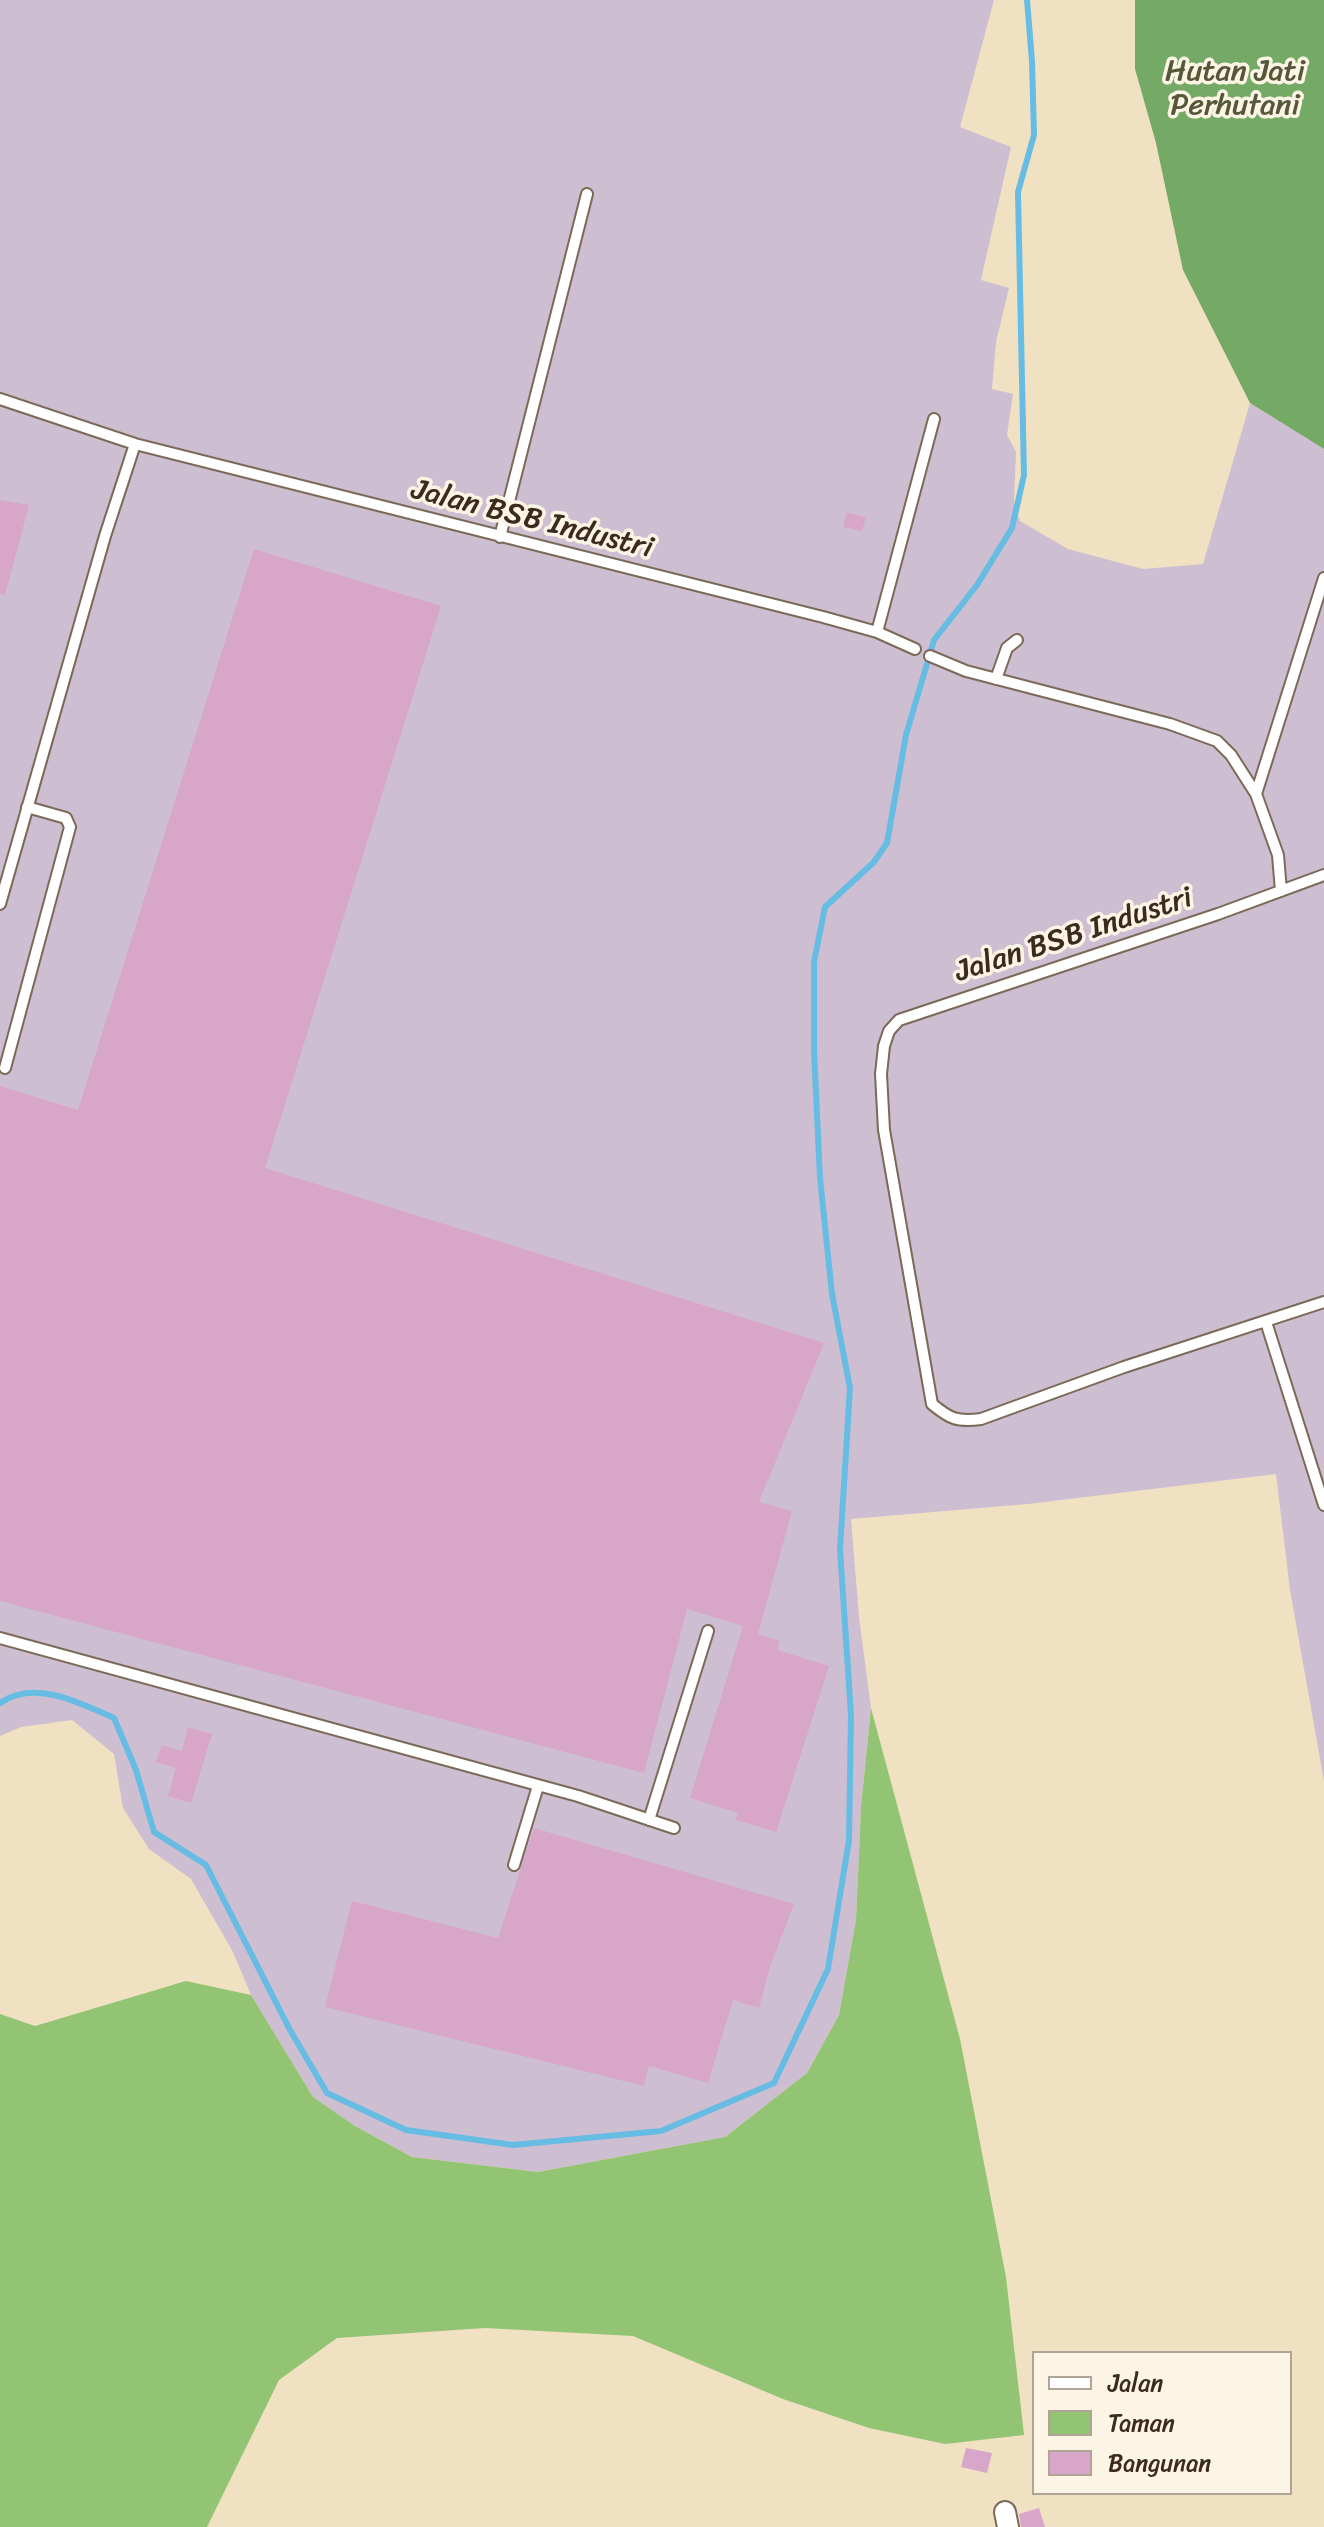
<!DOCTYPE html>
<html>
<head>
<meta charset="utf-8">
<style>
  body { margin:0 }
  #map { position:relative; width:1324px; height:2527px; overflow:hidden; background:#f0e1c2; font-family:Sriracha,sans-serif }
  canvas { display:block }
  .legend { position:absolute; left:1032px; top:2351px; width:260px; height:144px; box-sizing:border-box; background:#fcf5e5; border:2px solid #afa495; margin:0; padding:10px 14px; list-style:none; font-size:24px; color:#3b2a1e }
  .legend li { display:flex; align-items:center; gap:16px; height:40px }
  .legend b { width:40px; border:2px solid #afa495 }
</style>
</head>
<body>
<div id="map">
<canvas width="1324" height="2527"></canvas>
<ul class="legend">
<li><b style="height:10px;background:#fff"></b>Jalan</li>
<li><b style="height:22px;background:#92c474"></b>Taman</li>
<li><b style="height:22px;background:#d8a6c8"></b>Bangunan</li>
</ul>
</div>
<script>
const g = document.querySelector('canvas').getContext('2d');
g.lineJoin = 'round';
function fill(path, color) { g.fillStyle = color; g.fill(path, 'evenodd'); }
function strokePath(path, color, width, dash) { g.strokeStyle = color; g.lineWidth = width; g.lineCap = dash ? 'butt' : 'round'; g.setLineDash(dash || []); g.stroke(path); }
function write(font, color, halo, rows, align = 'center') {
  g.font = font + ' Sriracha,sans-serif'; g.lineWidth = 7; g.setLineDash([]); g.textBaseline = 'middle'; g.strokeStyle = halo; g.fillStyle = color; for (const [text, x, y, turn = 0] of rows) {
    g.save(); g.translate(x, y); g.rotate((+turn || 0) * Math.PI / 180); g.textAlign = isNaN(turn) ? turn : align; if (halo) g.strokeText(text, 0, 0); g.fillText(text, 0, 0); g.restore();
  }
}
const industrial = new Path2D(`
  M0,0H994L960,127L1011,147L981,280L1009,288L996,342L992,389L1013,394L1007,435L1016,452L1014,502L1020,521L1068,549L1143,569L1203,564L1250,403L1324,449V1781L1290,1590L1276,1474L1028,1504L851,1519L859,1617L871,1708L861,1807L856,1920L839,2015L807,2073L725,2137L538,2172L412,2157L355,2126L313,2097L251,1995L233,1952L191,1879L149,1849L123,1808L114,1754L72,1720L21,1727L0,1736Z`);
const green = new Path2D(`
  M871,1708L960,2039L1006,2277L1024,2435L945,2444L869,2428L783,2399L633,2336L485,2328L337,2338L279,2380L207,2527H0V2014L35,2026L186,1981L251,1995L313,2097L355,2126L412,2157L538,2172L725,2137L807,2073L839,2015L856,1920L861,1807Z`);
const forest = new Path2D(`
  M1135,0H1324V449L1250,403L1183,270L1156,143L1135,69Z`);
const stream = new Path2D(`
  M0,1703C35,1679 80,1703 114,1718L136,1770L154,1832L206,1865L290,2030L327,2093L406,2130L513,2145L661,2131L774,2083L828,1969L849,1840L851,1715L840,1549L850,1388L832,1294L820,1178L814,1051V962L825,907L874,862L887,843L906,735L934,640L977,585L1012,528L1024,475L1018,192L1034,135L1032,61L1027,0`);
const building = new Path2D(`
  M0,500L29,505L5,595L0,594Z
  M847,513L866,517L862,531L843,527Z
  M254,549L441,606L265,1168L824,1343L759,1502L792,1511L758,1634L780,1641L777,1650L829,1666L776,1832L736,1820L738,1813L690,1798L743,1626L687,1609L644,1773L0,1601V1086L78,1110Z
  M188,1727L212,1734L191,1803L168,1796L176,1768L156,1762L162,1745L182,1751Z
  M534,1828L794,1904L770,1967L759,2008L733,2000L708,2083L649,2066L644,2086L325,2007L352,1901L498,1938Z
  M966,2448L992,2453L987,2473L961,2467Z
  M1039,2508L1045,2527H1021L1019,2514Z`);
const service = new Path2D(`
  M0,399L135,444L823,617L877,632L915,649
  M500,537L587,194
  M877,632L934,419
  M930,656L966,671L1170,724L1217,741L1231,755L1256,794L1278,855L1281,891
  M996,679L1007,648L1017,640
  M1256,794L1324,578
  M1324,875L1218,914L899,1020L889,1031L884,1046L881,1074L884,1130L932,1404C950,1419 957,1422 981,1419L1124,1367L1324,1302
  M0,904L105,536L135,444
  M5,1068L70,827L66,818L27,807
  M1266,1322L1324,1505
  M0,1638L578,1796L674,1828
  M649,1820L708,1631
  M514,1865L538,1786`);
const minor = new Path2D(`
  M1005,2512L1008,2527`);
const parkNames = [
  ["Hutan Jati",1235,72],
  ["Perhutani",1235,106]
];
const streetNames = [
  ["Jalan BSB Industri",532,520,14],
  ["Jalan BSB Industri",1074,936,-18]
];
fill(industrial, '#cebed1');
fill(green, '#92c474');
fill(forest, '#75aa66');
strokePath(stream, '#66bce3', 6);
fill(building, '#d8a6c8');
strokePath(service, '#7a6a57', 14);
strokePath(minor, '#7a6a57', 24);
strokePath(service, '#fff', 10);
strokePath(minor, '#fff', 20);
write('30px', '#555838', '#fcf5e5', parkNames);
write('30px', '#3b2a1e', '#fcf5e5', streetNames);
</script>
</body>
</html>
